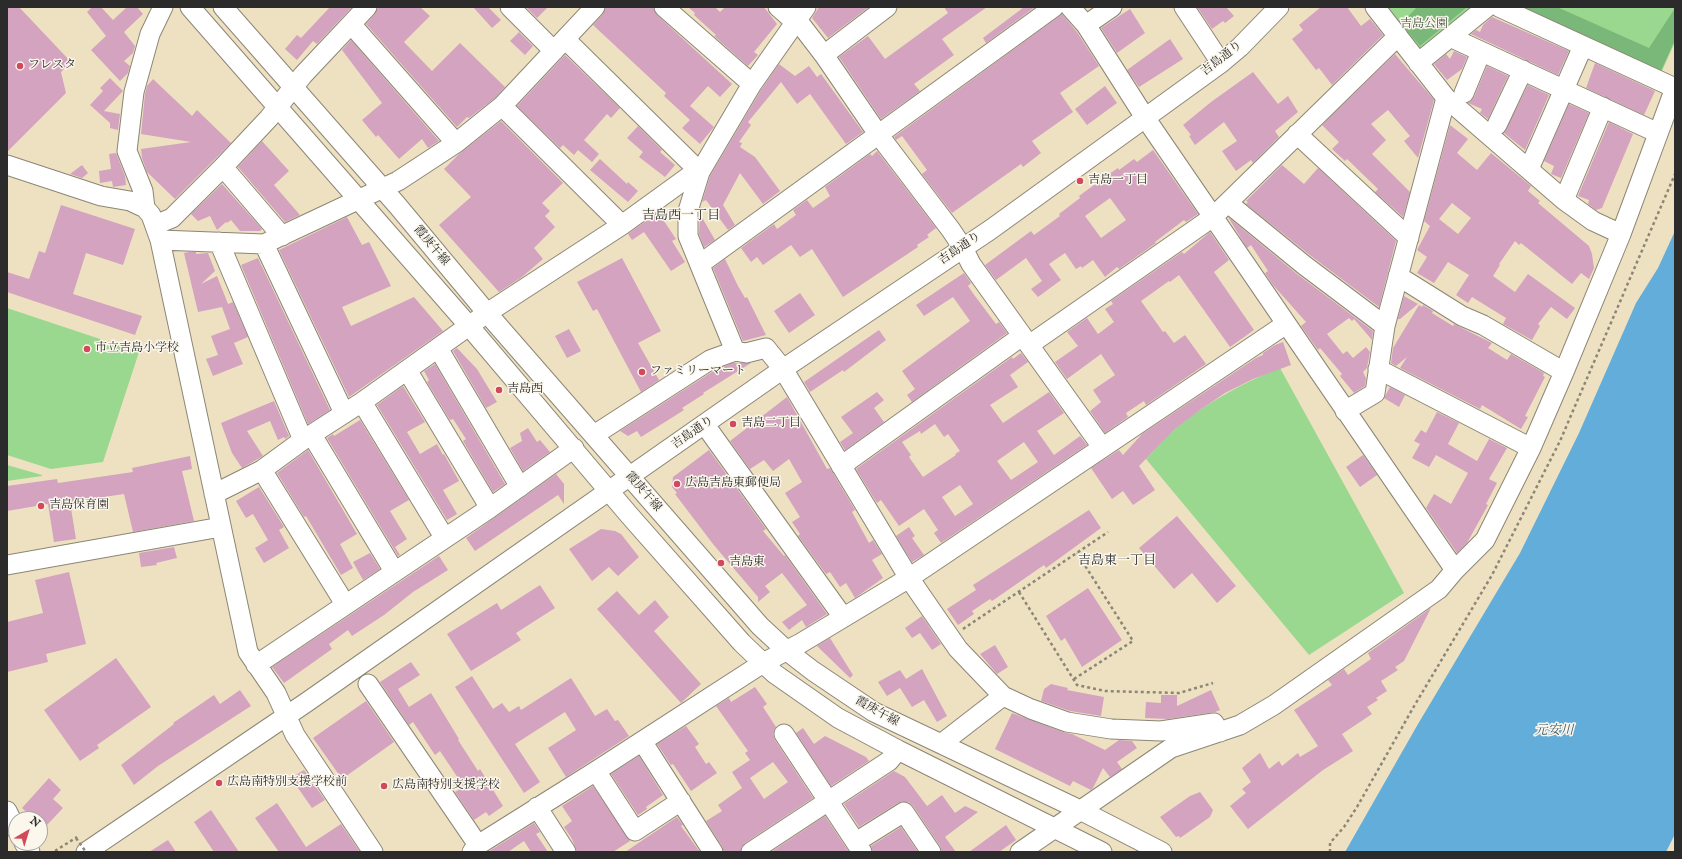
<!DOCTYPE html>
<html>
<head>
<meta charset="utf-8">
<style>
  body { margin:0 }
  #map { position:relative; width:1682px; height:859px; overflow:hidden; background:#eee1c1; font-family:"IM FELL English",serif }
  canvas { display:block }
  .frame { position:absolute; inset:0; border:8px solid #2b2b2b; pointer-events:none }
  .north { position:absolute; left:8px; top:811px; width:40px; height:40px; box-sizing:border-box; background:#fbf7ec; border:1px solid #a8a59f; border-radius:50%; rotate:38deg; font-size:11px; font-weight:700; line-height:16px; text-align:center; color:#2b2b2b }
  .north::after { content:''; display:block; margin:auto; width:14px; height:18px; background:#d1495b; clip-path:polygon(50% 0,100% 100%,50% 72%,0 100%) }
</style>
</head>
<body>
<div id="map">
<canvas width="1682" height="859"></canvas>
<div class="frame"></div>
<div class="north">N</div>
</div>
<script>
const g = document.querySelector('canvas').getContext('2d');
g.lineJoin = 'round';
function fill(path, color) { g.fillStyle = color; g.fill(path, 'evenodd'); }
function strokePath(path, color, width, dash) { g.strokeStyle = color; g.lineWidth = width; g.lineCap = dash ? 'butt' : 'round'; g.setLineDash(dash || []); g.stroke(path); }
function write(font, color, halo, rows, align = 'center') {
  g.font = font + ' "IM FELL English","Noto Serif JP",serif'; g.lineWidth = 3; g.setLineDash([]); g.textBaseline = 'middle'; g.strokeStyle = halo; g.fillStyle = color; for (const [text, x, y, turn = 0] of rows) {
    g.save(); g.translate(x, y); g.rotate((+turn || 0) * Math.PI / 180); g.textAlign = isNaN(turn) ? turn : align; if (halo) g.strokeText(text, 0, 0); g.fillText(text, 0, 0); g.restore();
  }
}
const green = new Path2D(`
  M1388,7H1479L1421,51Z
  M1514,7H1675V42L1661,73Z
  M7,308L139,352L103,462L51,469L7,455Z
  M1280,368L1404,593L1309,655L1146,459C1156,449 1166,437 1176,428C1208,402 1242,383 1280,368Z
  M7,465L42,475V476L7,481Z`);
const forest = new Path2D(`
  M1417,7H1467L1420,46L1401,24Z
  M1515,7H1557L1649,48L1675,8V40L1661,71Z`);
const water = new Path2D(`
  M1675,231V834L1666,852H1345L1418,724L1520,553L1579,433L1636,303L1658,268Z`);
const building = new Path2D(`
  M7,7H19L71,62L61,72L66,93L7,152Z
  M92,7H101L113,20L127,7H137L143,14L124,32L135,46L133,53L124,61L130,66L128,73L120,81L91,50L106,36L87,12Z
  M330,7H352L317,44L313,41L297,60L285,49L297,35L301,38Z
  M378,7H420L430,16L404,42L432,71L460,43L505,87L495,98L469,118L467,117L457,127L366,24L375,14Z
  M473,7H488L501,20L492,28Z
  M526,7H548L537,18Z
  M606,7H653L657,15L732,84L720,97L708,86L690,106L714,127L700,144L682,128L690,120L664,96L666,93L593,25L603,14Z
  M688,7H715L720,12L725,7H764L777,24L754,52L758,55L748,66L714,36L716,35L694,15L695,13Z
  M819,7H869L828,38L812,18Z
  M944,7H987L942,39L954,55L914,84L920,91L881,119L839,57L868,36L885,59L948,13Z
  M1024,7H1035L986,43L983,38Z
  M1197,7H1226L1234,16L1225,23L1223,21L1212,29Z
  M1321,7H1347L1361,26L1370,19L1383,35L1332,85L1319,68L1316,70L1292,39L1303,30L1299,25Z
  M1130,9L1145,33L1117,53L1101,28Z
  M1062,14L1077,32L1099,66L1060,93L1073,112L1032,141L1041,153L1023,167L1021,164L952,213L922,174L927,170L902,136L896,140L894,137Z
  M1492,17L1569,51L1558,75L1471,34L1476,30L1480,32L1483,25Z
  M519,32L533,46L525,55L510,41Z
  M1170,39L1183,59L1139,87L1127,70Z
  M351,40L439,141L428,148L422,139L399,159L378,135L376,137L362,120L382,103L342,50Z
  M1454,51L1467,57L1462,69L1447,80L1434,64L1446,54L1450,59Z
  M1395,54L1434,100L1418,158L1404,141L1410,136L1388,110L1371,124L1386,140L1372,154L1410,192L1403,217L1375,192L1378,189L1347,159L1345,161L1332,149L1339,142L1322,125Z
  M565,55L620,108L611,118L607,114L584,140L599,154L592,162L578,150L574,155L563,145L560,148L517,106Z
  M1595,63L1655,91L1644,115L1586,88Z
  M779,64L795,76L809,66L817,77L821,74L863,132L846,144L810,94L797,104L781,82L748,122L751,125L739,142L742,143L740,147L755,157L780,191L763,204L740,173L723,205L735,225L728,230L706,200L702,202L710,176L761,90Z
  M1487,66L1508,76L1488,119L1480,113L1482,109L1468,103L1474,97Z
  M1253,72L1278,104L1288,96L1298,112L1275,131L1279,137L1253,163L1251,160L1236,171L1222,151L1237,141L1224,122L1195,145L1189,136L1191,135L1183,125L1211,102Z
  M110,78L123,91L104,111L120,114L118,130L110,128V123L90,105L103,91L100,88Z
  M153,79L192,116L197,110L231,143L175,199L147,172L142,158L141,149L191,142L141,134L145,94L147,86Z
  M1528,85L1549,95L1525,150L1504,133Z
  M1105,86L1117,103L1087,125L1075,109Z
  M1569,104L1589,113L1561,178L1551,174L1554,166L1544,161Z
  M501,121L563,183L542,203L550,211L545,216L555,227L534,248L543,259L522,277L499,292L439,225L471,197L444,169L459,154Z
  M1609,122L1633,134L1602,208L1596,210L1588,204L1589,200L1578,196Z
  M1450,125L1468,139L1457,153L1477,170L1491,153L1531,186L1528,191L1540,201L1538,203L1589,246L1592,254L1594,268L1589,279L1581,273L1572,284L1521,243L1519,245L1515,241L1499,264L1500,265L1493,276L1515,292L1528,274L1575,308L1567,319L1551,307L1538,324L1540,326L1532,340L1503,324L1506,318L1472,297L1468,303L1456,295L1469,275L1448,262L1434,283L1417,273L1427,257L1417,250L1430,226L1424,221ZM1452,203L1471,218L1458,234L1439,219Z
  M638,126L662,150L660,152L675,165L665,177L639,157L643,152L627,138Z
  M262,141L289,171L274,185L300,215L285,222L238,167Z
  M1153,150L1198,214L1186,222L1184,220L1155,242L1156,243L1119,269L1117,267L1105,277L1093,260L1082,268L1081,266L1076,269L1065,253L1049,264L1061,280L1038,297L1031,289L1042,281L1026,258L996,280L985,265L1031,231L1034,235L1060,216L1059,214L1080,198L1079,196L1109,174L1118,168L1119,170L1134,159L1137,162ZM1110,198L1126,220L1101,238L1085,216Z
  M877,151L936,228L927,235L929,237L917,245L918,247L843,297L812,249L800,257L791,245L763,265L757,257L751,262L741,248L774,224L777,229L796,215L793,210L807,200L813,208L830,196L825,187L870,154L872,156Z
  M116,153L125,176L126,185L113,187L112,181L100,183L99,171L111,169L109,154Z
  M600,159L627,184L628,182L638,191L628,202L590,170Z
  M82,165L88,173L82,178L70,174Z
  M1282,165L1304,184L1318,168L1396,241L1379,307L1311,256L1246,204L1248,202L1246,201Z
  M222,184L262,229L260,231H240L231,220L227,223L226,222L217,230L210,216L198,221L191,214Z
  M61,205L135,229L123,265L86,253L73,294L142,316L135,335L7,292V272L29,279L39,251L45,253Z
  M658,212L676,239L672,241L685,262L671,271L644,232L632,240L628,234Z
  M700,214L715,240L704,247L699,234Z
  M347,217L362,245L369,242L391,286L342,307L351,326L414,297L443,331L349,397L279,250Z
  M1228,217L1297,274L1373,331L1372,340L1354,319L1352,321L1349,318L1327,334L1343,354L1347,351L1353,358L1366,347L1370,352L1367,368L1363,372L1366,378L1365,386L1354,393L1340,376L1342,374L1320,348L1318,350L1301,326L1306,322L1273,285L1265,273L1268,271L1251,245L1247,248Z
  M1210,232L1229,260L1214,272L1254,330L1230,347L1179,275L1170,282L1169,281L1141,301L1163,332L1165,331L1174,343L1185,335L1206,364L1146,405L1144,401L1126,413L1128,417L1105,433L1090,411L1101,402L1093,390L1115,375L1101,354L1067,379L1055,362L1078,346L1067,332L1087,318L1098,334L1114,322L1105,309L1113,304L1111,301L1182,252L1184,254Z
  M189,252H196V254L208,253L215,271L201,284L217,276L228,304L233,302L248,337L234,343L243,364L213,376L206,359L218,355L211,336L230,329L222,307L198,312L184,253Z
  M258,258L330,410L308,424L241,265Z
  M622,258L661,331L638,343L659,380L641,392L597,309L593,311L577,282Z
  M725,259L738,286L745,298L747,297L766,335L743,341L713,268Z
  M964,273L971,283L968,286L975,296L996,324L999,322L1007,333L912,402L907,395L915,389L902,371L970,321L953,297L924,316L916,305Z
  M800,293L815,315L789,333L774,311Z
  M1404,296L1418,304L1400,319H1398Z
  M1419,305L1422,307L1423,305L1433,311L1432,313L1453,326L1454,324L1492,343L1488,348L1507,360L1511,354L1544,373L1543,376L1545,377L1525,416L1528,417L1521,429L1482,405L1480,409L1400,368L1407,357L1396,366L1391,363L1393,348Z
  M569,329L581,351L567,358L555,336Z
  M879,330L886,340L844,372L843,370L810,392L804,382Z
  M1283,342L1291,365L1253,379L1225,393L1200,410L1175,429L1139,466L1155,490L1133,505L1123,491L1112,499L1091,468L1119,450L1123,455L1142,434L1256,358L1263,355V353L1275,345Z
  M457,348L477,369L497,402L486,408L453,351Z
  M1021,353L1028,362L1010,375L1018,387L990,405L1003,423L1049,392L1064,413L1037,431L1054,455L1080,436L1087,445L941,543L934,533L938,530L924,509L899,526L881,500L877,503L875,500L856,469L1012,357L1013,359ZM935,424L944,437L948,434L960,451L955,454L956,455L923,477L909,457L911,455L902,442L920,431L921,434ZM1024,442L1038,462L1011,480L997,461ZM960,485L973,504L955,516L942,497Z
  M733,363H751L703,393L704,394L682,408L684,410L673,417L641,437L637,431L628,436L620,431L715,370Z
  M435,364L505,484L493,492L463,441L466,439L453,419L450,420L427,382L429,380L424,371Z
  M403,386L425,422L407,432L420,454L437,444L443,455L444,454L459,481L443,490L457,514L447,520L377,405Z
  M1390,387L1405,395L1399,407L1384,398Z
  M877,392L884,400L874,408L884,422L845,450L840,442L853,433L841,417Z
  M787,397L827,469L830,468L855,510L852,512L869,543L873,540L882,554L872,560L883,578L855,598L846,583L840,587L830,572L826,574L798,536L800,534L792,522L800,517L785,493L802,482L789,459L773,471L764,460L750,469L730,441Z
  M274,401L289,436L285,439L284,437L278,440L270,421L247,431L263,456L242,468L232,453L221,423Z
  M1437,412L1459,423L1448,444L1477,461L1489,439L1507,448L1489,479L1497,483L1486,504L1488,505L1467,543L1457,553L1426,508L1434,494L1451,504L1468,473L1436,455L1429,467L1412,458L1420,444L1414,441L1421,430L1426,433Z
  M360,420L409,500L390,511L407,539L395,547L400,555L398,556L327,438L333,434L334,436Z
  M528,428L537,442L540,440L550,452L523,471L510,448L522,441L520,433Z
  M308,450L357,534L340,544L353,568L341,575L306,516L304,517L277,473Z
  M709,450L766,529L763,531L784,556L785,555L827,614L806,627L802,620L789,630L782,622L807,605L782,573L765,586L770,592L758,602V597L713,544L675,494L677,493L672,487L673,477Z
  M1363,455L1377,475L1360,487L1346,467Z
  M190,456L192,469L182,471L194,521L133,532L124,494L70,502L76,539L54,542L48,504L7,511V486L57,479L58,483L133,472L132,468Z
  M556,474L564,484V504L558,495L475,551L466,538Z
  M259,487L284,527L279,530L289,548L264,563L255,548L268,540L253,514L246,518L236,501Z
  M1089,510L1101,528L1046,568L1044,565L992,601L990,599L972,611L974,614L958,625L947,609L976,590L973,585Z
  M1177,516L1236,586L1217,603L1192,573L1174,589L1139,548Z
  M909,527L915,536L912,538L924,555L912,562L896,536Z
  M601,529L615,531L621,534L639,557L618,576L609,567L592,581L569,549Z
  M174,547L177,558L156,563L157,565L141,567L139,553Z
  M370,553L380,569L363,580L353,562Z
  M439,556L448,570L413,592L384,615L352,636L348,630L329,644L332,649L284,683L272,667Z
  M69,572L86,644L46,654L48,662L7,672V622L43,613L35,580Z
  M540,585L555,608L516,633L521,640L471,671L447,634L497,603L501,610Z
  M1088,588L1122,640L1082,667L1065,638L1061,641L1046,616Z
  M617,591L639,615L655,600L669,617L654,631L701,684L681,703L597,609Z
  M1431,608L1404,661L1395,667L1398,670L1381,681L1387,691L1376,698L1378,700L1367,707L1372,714L1342,734L1353,751L1323,770L1248,829L1230,806L1246,793L1242,789L1251,782L1242,768L1260,753L1269,769L1279,761L1282,766L1298,753L1300,757L1318,746L1294,710L1332,685L1328,680L1344,669L1348,675L1371,659L1368,653Z
  M922,616L941,644L932,650L920,633L912,638L905,628Z
  M830,638L853,675L850,678L817,646Z
  M995,645L1008,667L997,674L980,654Z
  M116,658L151,707L97,745L99,748L80,761L44,710Z
  M411,662L420,675L398,689L409,707L431,693L459,739L458,740L478,771L480,769L503,806L489,816L486,812L474,820L455,792L464,787L440,751L435,755L413,722L409,725L380,682Z
  M922,669L947,716L937,722L924,700L912,707L900,688L887,696L878,682L900,670L906,679Z
  M472,676L493,709L502,703L509,712L519,706L521,710L571,678L595,716L607,709L615,721L618,720L629,736L566,777L548,748L576,730L565,712L515,744L540,782L524,793L455,687Z
  M1051,684L1068,688L1067,690L1104,697L1101,716L1070,711L1041,701L1044,689Z
  M755,687L767,704L763,707L776,727L773,734L775,740L813,798L745,843L740,852H724L722,846L706,821L722,811L718,805L742,788L732,772L750,760L745,753L748,751L716,706L729,698L731,702ZM773,762L788,782L764,799L750,778Z
  M240,690L251,706L158,766L134,785L121,765L174,724L173,723L214,695L220,704Z
  M1211,690L1220,710L1215,712L1168,719L1145,718L1146,702L1161,703V695H1177V706Z
  M366,701L394,742L342,779L313,738Z
  M1012,713L1063,732L1072,734L1105,750L1119,740L1132,741L1137,748L1117,762L1122,769L1110,777L1103,768L1093,788L1091,790L1073,781L1070,786L995,749Z
  M686,726L699,744L695,747L706,764L709,762L717,773L691,791L673,764L671,765L657,744Z
  M803,728L814,744L825,736L866,757L869,761L831,786L796,733Z
  M639,756L663,795L646,807L647,809L638,815L611,774Z
  M304,770L325,800L312,808L291,778Z
  M894,771L905,777L927,806L942,795L955,813L965,806L978,812L945,837L956,852H942L940,846L913,806L909,802L898,803L859,827L844,804Z
  M49,778L61,790L53,799L63,808L47,825L41,819H34L22,808Z
  M593,786L630,841L613,852H577L572,839L564,827L572,821L562,806Z
  M1200,792L1213,810L1210,817L1180,838L1179,836L1176,837L1160,817L1190,796Z
  M277,803L306,847L341,824L360,852H279L255,818Z
  M211,810L239,852H214L194,822Z
  M825,816L849,852H771Z
  M677,817L683,825L681,826L700,852H625Z
  M534,823L540,832L536,834L548,852H531L524,841L508,852H488Z
  M1006,825L1016,840L999,852H969Z
  M901,827L918,852H873L871,846Z
  M168,840L176,852H149Z`);
const path = new Path2D(`
  M1019,592L1077,685L1105,691L1179,693L1213,683
  M963,629L1108,532
  M1074,679L1133,641L1077,553
  M55,851L77,837
  M1330,852V843L1344,827L1357,807L1413,708L1492,575L1560,441L1675,174`);
const minor = new Path2D(`
  M190,7L469,326L630,516L742,643L763,663L775,674L838,718L898,750L1102,852
  M223,7L397,205L487,313L651,501L760,626L787,651L813,671L874,712L1080,810L1162,852
  M510,7L554,51
  M664,7L752,84
  M778,7L795,22L801,25L824,55L878,134L951,230L963,248L971,264L1102,447
  M1070,7L1086,25L1144,116L1455,570
  M1184,7L1221,63
  M1375,7L1446,98L1564,200L1593,221L1621,234
  M1499,7L1675,88
  M351,24L456,143
  M1086,25L1112,7
  M1450,37L1658,133
  M824,55L887,7
  M1418,63L1487,7
  M1464,93L1481,52
  M502,106L622,225
  M1497,125L1523,70
  M1297,134L1409,238
  M7,165L101,196L130,201L145,208L151,215L160,240L248,652L276,693L295,735L373,852
  M223,167L282,236
  M1529,169L1583,46
  M1564,200L1603,107
  M1228,203L1304,265L1385,326
  M145,208L143,191L127,151L134,92L150,34L163,7
  M155,225L172,218L223,167L269,118L303,75L367,7
  M160,240L264,244L398,181L456,143L502,106L595,7
  M219,242L303,440
  M264,244L344,413
  M700,264L1054,7
  M1398,276L1462,316L1483,325L1564,372
  M1029,345L1213,217L1398,36
  M438,348L520,487
  M735,351L688,236V211L700,172L752,84L806,7
  M1378,369L1531,448
  M407,370L490,508
  M362,402L444,537
  M1345,411L1375,393L1385,326L1446,98
  M705,425L843,617
  M312,435L394,571
  M594,435L710,360L735,351L746,353L766,348L783,369L909,578L958,649L1003,696L1031,709L1067,722L1111,729L1161,731L1214,723L1220,732
  M841,466L1022,336
  M262,470L345,604
  M214,494L262,470L303,440L362,402L487,313L622,225L691,175L700,172L566,40
  M7,565L221,527
  M256,665L490,508L574,448
  M368,684L478,845
  M784,734L862,852
  M642,741L713,852
  M941,744L1003,696
  M596,771L635,831L681,801
  M537,807L566,852
  M7,811L16,829
  M856,842L904,812L931,852
  M24,843L30,852
  M86,852L307,702L783,369L990,230L1221,63L1240,47L1279,7
  M472,852L478,845L596,771L763,663L801,643L909,578L1286,324
  M751,852L889,761L898,750
  M1020,852L1171,748L1240,725L1274,705L1439,589L1455,570L1485,540L1531,448L1564,372L1621,234L1675,88`);
const pathBridge = new Path2D(`
  M76,838L86,852`);
const markers = [
  [20,66,4,"#d1495b"],
  [1080,181,4,"#d1495b"],
  [87,349,4,"#d1495b"],
  [642,372,4,"#d1495b"],
  [499,390,4,"#d1495b"],
  [733,424,4,"#d1495b"],
  [677,484,4,"#d1495b"],
  [41,506,4,"#d1495b"],
  [721,563,4,"#d1495b"],
  [219,783,4,"#d1495b"],
  [384,786,4,"#d1495b"]
];
const parkNames = [
  ["吉島公園",1424,25]
];
const streetNames = [
  ["吉島通り",1222,59,-38],
  ["霞庚午線",431,246,50],
  ["吉島通り",960,249,-34],
  ["吉島通り",693,433,-35],
  ["霞庚午線",643,492,49],
  ["霞庚午線",877,712,29]
];
const poiNames = [
  ["フレスタ",28,66],
  ["吉島一丁目",1088,181],
  ["市立吉島小学校",95,349],
  ["ファミリーマート",650,372],
  ["吉島西",507,390],
  ["吉島二丁目",741,424],
  ["広島吉島東郵便局",685,484],
  ["吉島保育園",49,506],
  ["吉島東",729,563],
  ["広島南特別支援学校前",227,783],
  ["広島南特別支援学校",392,786]
];
const neighbourhoodNames = [
  ["吉島西一丁目",681,216],
  ["吉島東一丁目",1117,561]
];
const waterNames = [
  ["元安川",1554,731]
];
fill(green, '#99d88e');
fill(forest, '#7ab879');
fill(water, '#62adda');
fill(building, '#d4a3bf');
strokePath(minor, '#8c8676', 21);
strokePath(path, '#8c8676', 2.5, [3, 3]);
strokePath(minor, '#fff', 19);
strokePath(pathBridge, '#8c8676', 2.5, [3, 3]);
for (const [x, y, r, color] of markers) { const dot = new Path2D(); dot.arc(x, y, r, 0, 2 * Math.PI); g.fillStyle = color; g.fill(dot); strokePath(dot, '#fbf7ec', 1.5); }
write('12px', '#465644', '#fbf7ec', parkNames);
write('12px', '#2b2b2b', '#fbf7ec', streetNames);
write('12px', '#2b2b2b', '#fbf7ec', poiNames, 'left');
write('13px', '#2b2b2b', '#fbf7ec', neighbourhoodNames);
write('italic 13px', '#3e5868', '#fbf7ec', waterNames);
</script>
</body>
</html>
